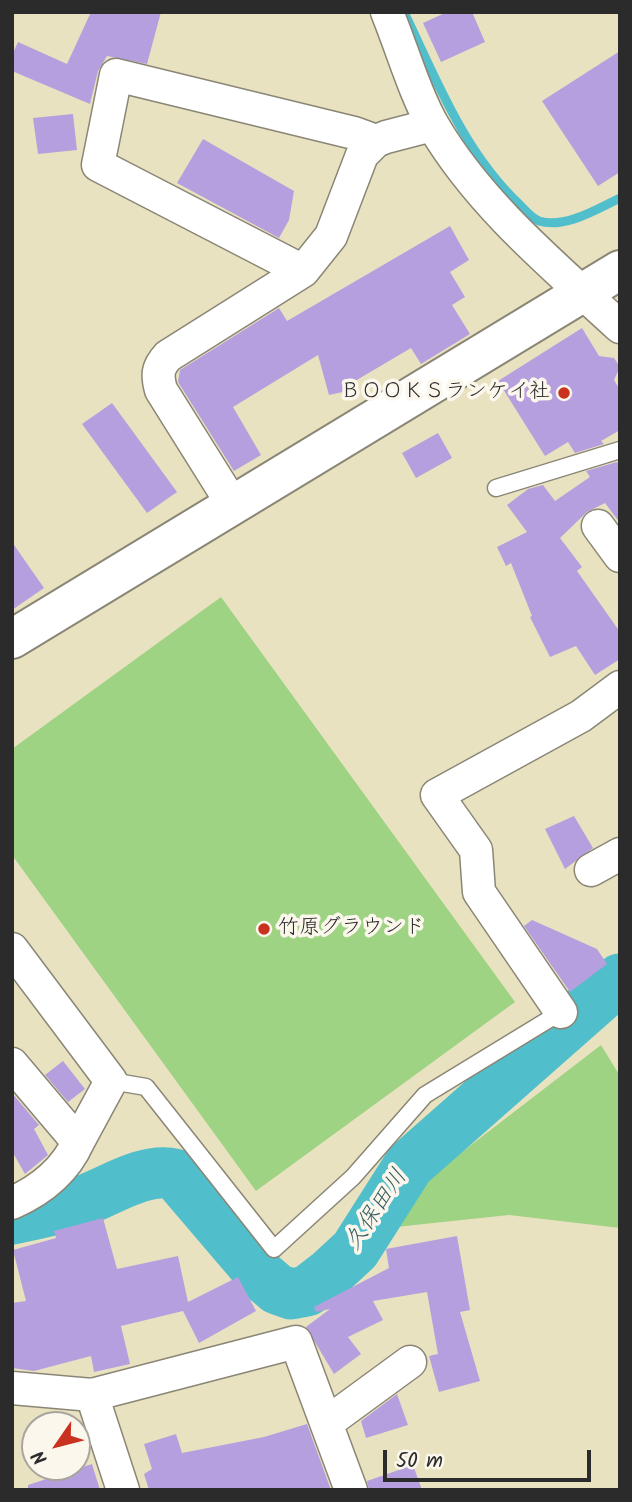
<!DOCTYPE html>
<html>
<head>
<meta charset="utf-8">
<style>
  body { margin:0 }
  #map { position:relative; width:632px; height:1502px; overflow:hidden; background:#e9e2c0; font-family:Kalam,sans-serif }
  canvas { display:block }
  .frame { position:absolute; inset:0; border:14px solid #2b2b2b; pointer-events:none }
  .north { position:absolute; left:21px; top:1411px; width:70px; height:70px; box-sizing:border-box; background:#fbf7ec; border:2px solid #a8a59f; border-radius:50%; rotate:235deg; font-size:19px; font-weight:700; line-height:28px; text-align:center; color:#2b2b2b }
  .north::after { content:''; display:block; margin:auto; width:24px; height:32px; background:#c8321e; clip-path:polygon(50% 0,100% 100%,50% 72%,0 100%) }
  .scale { position:absolute; left:383px; top:1450px; width:208px; height:32px; box-sizing:border-box; border:4px solid #2b2b2b; border-top:0; padding-left:9px; font-size:21px; line-height:24px; white-space:nowrap; color:#2b2b2b; -webkit-text-stroke:5px #fbf7ec; paint-order:stroke }
</style>
</head>
<body>
<div id="map">
<canvas width="632" height="1502"></canvas>
<div class="frame"></div>
<div class="north">N</div>
<div class="scale">50 m</div>
</div>
<script>
const g = document.querySelector('canvas').getContext('2d');
g.lineJoin = 'round';
function fill(path, color) { g.fillStyle = color; g.fill(path, 'evenodd'); }
function strokePath(path, color, width, dash) { g.strokeStyle = color; g.lineWidth = width; g.lineCap = dash ? 'butt' : 'round'; g.setLineDash(dash || []); g.stroke(path); }
function write(font, color, halo, rows, align = 'center') {
  g.font = font + ' Kalam,"Klee One",sans-serif'; g.lineWidth = 7; g.setLineDash([]); g.textBaseline = 'middle'; g.strokeStyle = halo; g.fillStyle = color; for (const [text, x, y, turn = 0] of rows) {
    g.save(); g.translate(x, y); g.rotate((+turn || 0) * Math.PI / 180); g.textAlign = isNaN(turn) ? turn : align; if (halo) g.strokeText(text, 0, 0); g.fillText(text, 0, 0); g.restore();
  }
}
const green = new Path2D(`
  M221,597L515,1002L256,1191L12,855V749Z
  M601,1045L620,1076V1228L509,1215L396,1227L406,1195Z`);
const stream = new Path2D(`
  M404,12C436,79 464,152 519,204C525,210 531,218 539,221C565,229 597,209 620,198`);
const river = new Path2D(`
  M12,1219C36,1214 59,1210 82,1201C110,1191 144,1167 175,1174L262,1276L277,1289L291,1294L307,1291L329,1274L355,1250L409,1165L620,979`);
const building = new Path2D(`
  M91,12H161L147,64L107,56L98,71L90,104L12,71V55L18,42L67,64Z
  M447,12H472L485,42L441,62L423,23Z
  M620,51V172L598,186L542,101Z
  M73,114L77,150L38,154L33,118Z
  M203,139L294,191L289,220L279,238L177,183Z
  M450,226L469,260L450,272L465,297L452,305L470,334L421,364L411,348L350,384L352,390L329,395L318,355L233,407L261,455L234,471L178,382L180,370L279,308L287,321Z
  M582,328L599,356L614,358L620,367L614,380L620,390V430L601,441L604,444L575,453L568,442L545,456L498,381Z
  M112,403L177,492L147,513L82,424Z
  M438,433L452,458L416,478L402,453Z
  M617,462L620,466V523L605,503L587,512L560,538L582,567L577,571L620,632V659L595,675L576,646L550,657L530,617L532,616L511,563L506,566L497,547L527,532L507,505L528,489L543,485L555,501L590,477L586,471Z
  M12,542L44,588L12,610Z
  M574,816L593,848L565,869L545,829Z
  M532,920L597,949L607,964L570,992L524,926Z
  M63,1061L85,1089L68,1102L45,1075Z
  M12,1093L39,1125L34,1129L48,1155L25,1174L12,1151Z
  M103,1218L117,1269L178,1256L188,1302L238,1277L256,1311L199,1343L183,1311L121,1326L130,1364L94,1372L91,1356L34,1371L12,1368V1303L26,1301L13,1250L56,1238L54,1231Z
  M457,1236L470,1310L460,1312L480,1381L439,1392L429,1356L438,1354L427,1292L373,1301L383,1320L348,1337L361,1354L334,1374L306,1327L330,1309L316,1312L314,1307L389,1268L386,1249Z
  M397,1394L408,1425L366,1438L361,1421Z
  M307,1424L331,1490H149L144,1474L152,1469L144,1444L176,1434L182,1453L264,1437Z
  M92,1464L100,1490H28V1485Z
  M413,1465L422,1490H369L367,1481Z`);
const service = new Path2D(`
  M496,488L620,450
  M111,1081L146,1087L274,1249L353,1177L425,1095L561,1012`);
const minor = new Path2D(`
  M387,12C401,46 416,97 434,127C480,205 554,266 620,327
  M303,271L98,165L116,75L354,133L376,141
  M233,505L161,390C157,375 157,368 168,356L303,271L331,236L362,155L376,141L386,137L432,125
  M598,526L620,556
  M591,870L620,854
  M12,949L111,1081L78,1142
  M561,1012L479,892L476,850L437,795L581,716L620,687
  M12,1064L78,1142C65,1171 41,1190 12,1203
  M12,1388L92,1395L296,1342L351,1490
  M92,1395L123,1490
  M328,1422L410,1362`);
const tertiary = new Path2D(`
  M12,639L620,270`);
const markers = [
  [564,393,7,"#c8321e"],
  [264,929,7,"#c8321e"]
];
const poiNames = [
  ["ＢＯＯＫＳランケイ社",550,393],
  ["竹原グラウンド",278,929,"left"]
];
const waterNames = [
  ["久保田川",378,1211,-56]
];
fill(green, '#9ed384');
strokePath(stream, '#51becb', 9);
strokePath(river, '#51becb', 51);
fill(building, '#b69fde');
strokePath(service, '#8a8676', 19);
strokePath(minor, '#8a8676', 35);
strokePath(tertiary, '#8a8676', 42);
strokePath(service, '#fff', 16);
strokePath(minor, '#fff', 32);
strokePath(tertiary, '#fff', 38);
for (const [x, y, r, color] of markers) { const dot = new Path2D(); dot.arc(x, y, r, 0, 2 * Math.PI); g.fillStyle = color; g.fill(dot); strokePath(dot, '#fbf7ec', 2.5); }
write('21px', '#2b2b2b', '#fbf7ec', poiNames, 'right');
write('italic 23px', '#385e63', '#fbf7ec', waterNames);
</script>
</body>
</html>
